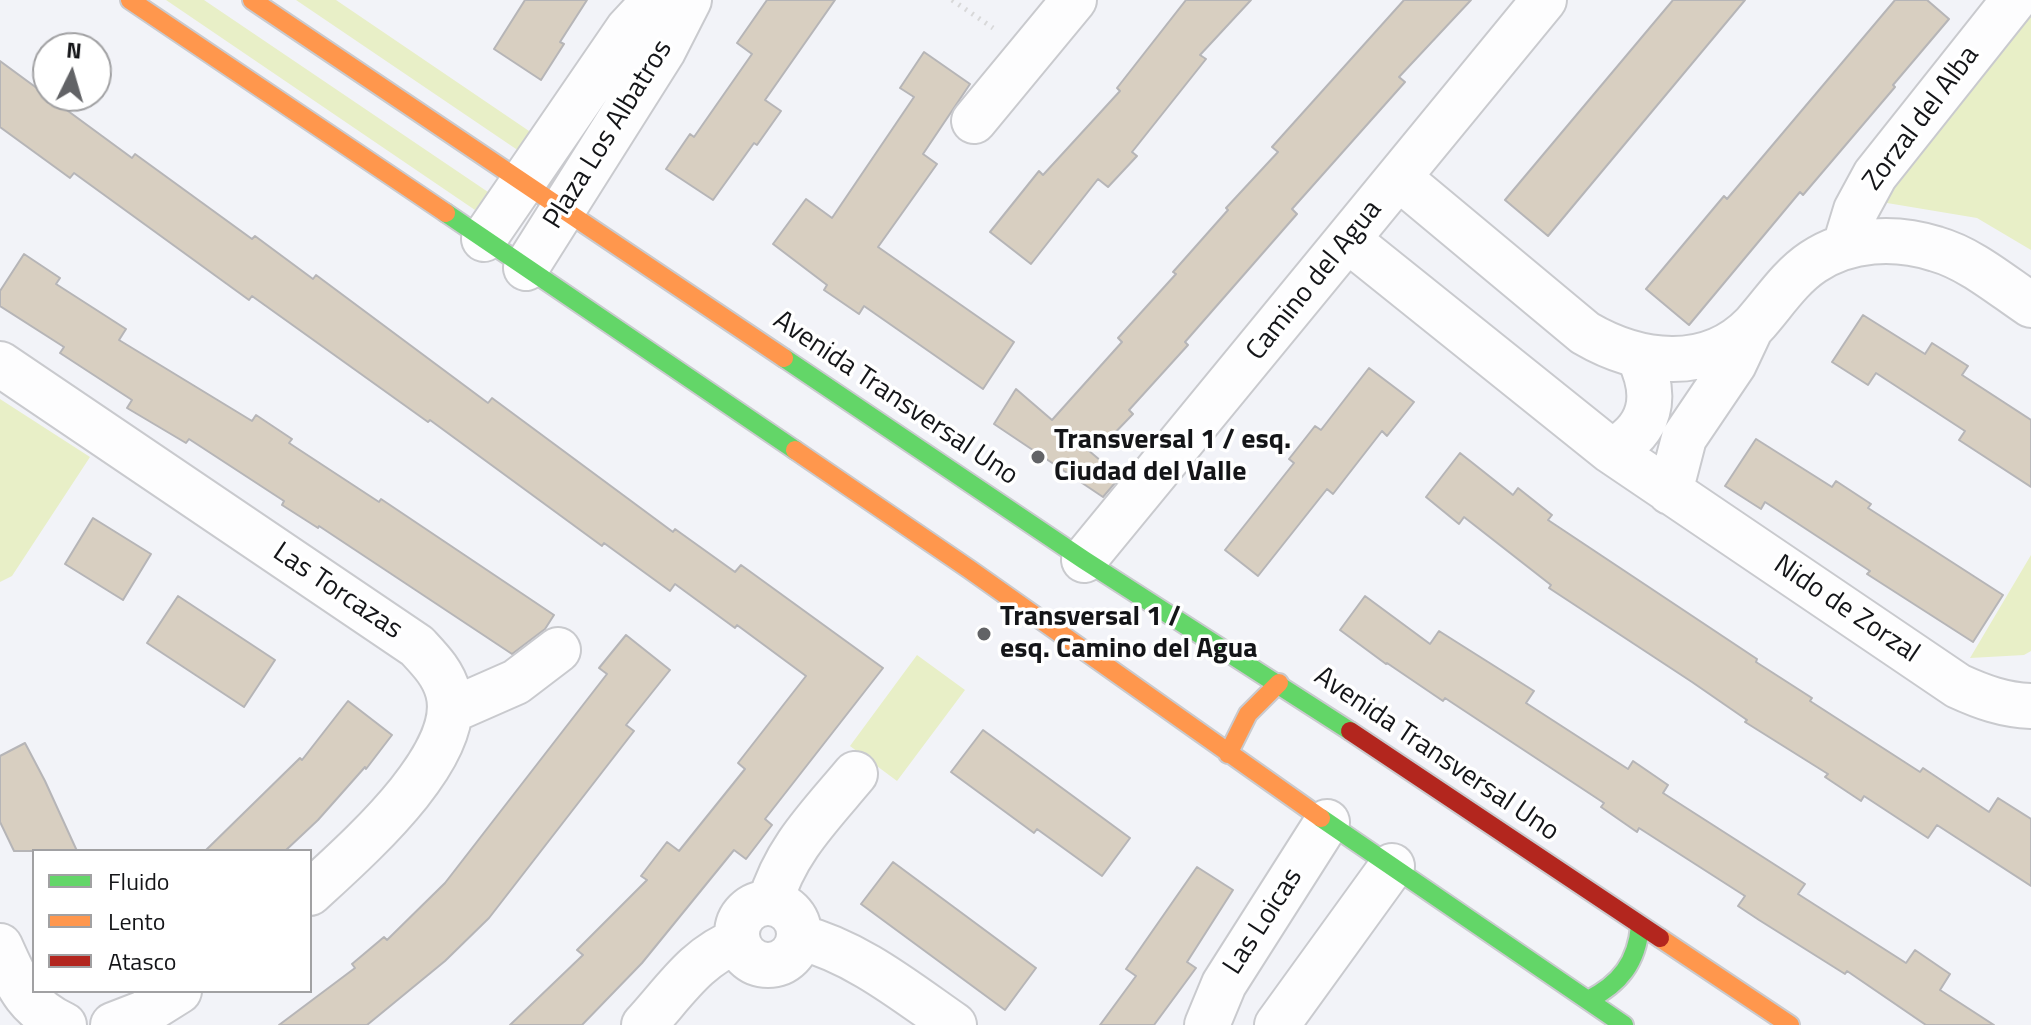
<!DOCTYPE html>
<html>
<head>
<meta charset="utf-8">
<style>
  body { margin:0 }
  #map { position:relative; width:2031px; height:1025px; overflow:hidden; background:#f2f3f8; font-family:"Titillium Web",sans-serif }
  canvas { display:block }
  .legend { position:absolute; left:32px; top:849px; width:280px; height:144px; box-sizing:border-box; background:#fff; border:2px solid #a1a1a3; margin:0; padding:10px 14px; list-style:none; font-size:24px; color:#141518 }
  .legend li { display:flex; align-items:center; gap:16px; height:40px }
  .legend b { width:40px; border:2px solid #a1a1a3 }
  .north { position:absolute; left:32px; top:32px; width:80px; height:80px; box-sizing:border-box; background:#fff; border:2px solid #a1a1a3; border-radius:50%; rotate:5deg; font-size:22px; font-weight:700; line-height:32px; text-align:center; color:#141518 }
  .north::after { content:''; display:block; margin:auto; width:28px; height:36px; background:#626366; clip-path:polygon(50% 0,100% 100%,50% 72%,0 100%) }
</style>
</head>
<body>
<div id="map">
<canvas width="2031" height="1025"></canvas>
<ul class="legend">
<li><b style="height:10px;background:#63d668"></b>Fluido</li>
<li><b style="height:10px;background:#ff974d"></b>Lento</li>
<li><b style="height:10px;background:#b3261e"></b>Atasco</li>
</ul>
<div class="north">N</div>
</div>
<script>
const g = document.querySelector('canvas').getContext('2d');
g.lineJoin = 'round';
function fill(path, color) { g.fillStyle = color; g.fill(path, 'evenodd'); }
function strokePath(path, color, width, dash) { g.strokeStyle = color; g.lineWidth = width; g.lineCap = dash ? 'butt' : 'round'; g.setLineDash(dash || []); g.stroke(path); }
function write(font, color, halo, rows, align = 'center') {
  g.font = font + ' "Titillium Web",sans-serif'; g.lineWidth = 7; g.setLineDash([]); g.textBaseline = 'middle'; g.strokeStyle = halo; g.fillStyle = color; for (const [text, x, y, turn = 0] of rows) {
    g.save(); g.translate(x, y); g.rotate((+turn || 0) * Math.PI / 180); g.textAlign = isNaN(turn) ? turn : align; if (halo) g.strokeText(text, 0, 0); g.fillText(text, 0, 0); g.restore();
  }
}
const green = new Path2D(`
  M166,0H204L488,192L475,210Z
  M296,0H336L532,133L519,151Z
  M2031,12V250L1977,218L1881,202Z
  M0,399L90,457L12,576L0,582Z
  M2031,555V651L2024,655L1970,658Z
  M917,655L965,690L897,781L850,746Z`);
const building = new Path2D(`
  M525,0H587L560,42L564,44L541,80L494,49Z
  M767,0H835L765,100L781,111L757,145L754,143L713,200L666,169L690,134L694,137L752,54L737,43Z
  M1186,0H1251L1200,55L1206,59L1132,152L1137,156L1108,187L1098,179L1031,264L990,232L1039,171L1043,175L1120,91L1117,88Z
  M1404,0H1471L1399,77L1405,82L1292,209L1297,214L1185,342L1188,345L1129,410L1133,414L1104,444L1095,436L1088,450L1120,477L1103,497L994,424L1016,389L1052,420L1122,342L1118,338L1176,274L1173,272L1228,210L1226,208L1278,152L1272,147Z
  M1673,0H1745L1548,236L1505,200Z
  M1895,0H1927L1949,19L1893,85L1895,87L1803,195L1800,192L1689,325L1646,289L1724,196L1727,199Z
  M924,52L970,84L923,154L937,164L878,247L1014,342L983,389L864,306L859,314L824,290L827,285L773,244L806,199L832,218L914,97L900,88Z
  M0,61L132,158L135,154L252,239L255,236L313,279L316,275L488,403L492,398L673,532L675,529L735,572L741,565L883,668L765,819L772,825L746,859L734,850L642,963L582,1025H510L583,955L577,950L647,880L641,876L667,842L679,851L745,769L738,763L806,676L737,625L735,628L675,584L670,591L604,543L602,546L430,420L428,422L252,296L249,300L74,173L70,178L0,127Z
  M24,254L60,278L56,284L126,329L119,340L252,421L256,415L292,439L289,443L379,502L381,499L554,615L545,629L512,654L319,526L318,528L282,505L284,501L189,439L186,443L127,408L132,400L60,353L64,347L0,306V291Z
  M1863,315L1925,354L1932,343L1968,366L1962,375L2031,420V487L1959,440L1965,431L1876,373L1868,385L1832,362Z
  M1369,368L1414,402L1387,436L1382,431L1333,494L1327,489L1258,576L1225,550L1294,463L1289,459L1315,426L1321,430Z
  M1756,439L1832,487L1836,481L1871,504L1868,508L2003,595L1973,642L1867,574L1870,571L1765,502L1761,509L1725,486Z
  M1460,453L1513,495L1518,488L1552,515L1548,520L1757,659L1756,662L1812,698L1810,701L1920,772L1923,768L1989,812L1998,798L2031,819V886L1937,825L1928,838L1864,796L1861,801L1825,777L1828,774L1745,722L1747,720L1692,682L1549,588L1551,585L1464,517L1459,524L1426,497Z
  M93,518L151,554L123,600L65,564Z
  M178,596L275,660L244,707L147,643Z
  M1365,596L1430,644L1439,631L1534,691L1526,703L1628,769L1633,761L1668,785L1663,793L1805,884L1798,894L1906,963L1915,950L1950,974L1940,990L1994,1025H1926L1847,971L1845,974L1759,920L1738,906L1745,896L1639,828L1637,832L1601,807L1604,803L1445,698L1443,701L1387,663L1386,664L1340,630Z
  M626,635L670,670L626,725L634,731L489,918L445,961L367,1025H279L355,968L352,964L384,937L387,940L445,883L607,674L599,668Z
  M348,701L392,735L366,769L365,767L318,820L285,851H205L300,758L302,760Z
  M983,730L1130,838L1102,876L1037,829L1034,833L951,772Z
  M25,743L45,781L77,851H14L0,822V756Z
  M893,862L1036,968L1005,1010L861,904Z
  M1197,867L1233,890L1187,962L1196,968L1154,1025H1100L1136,976L1126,969Z`);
const path = new Path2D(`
  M952,0L993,28`);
const street = new Path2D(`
  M974,121L1074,0
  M1399,178L1585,333C1638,364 1707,374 1754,325C1773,304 1789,278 1813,262C1849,238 1895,236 1936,249C1971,259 2001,285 2031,305
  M484,239L628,29L655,0
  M1348,240L1611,451L1958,686C1982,697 2004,705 2031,706
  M1845,246L1856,210L1875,175L2014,0
  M526,268L663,51L689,0
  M0,364L417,646C430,660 443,673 448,692C466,756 353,853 310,893
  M1611,451C1652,430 1658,396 1639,357
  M1670,492L1684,438L1734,364L1750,330
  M1084,560L1544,0
  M450,711L516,682L558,650
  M770,903C785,850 820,816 855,774
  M737 934a31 31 0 1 1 62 0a31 31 0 1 1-62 0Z
  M799,937C857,952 905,991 954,1025
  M0,946C17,983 25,1007 64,1025
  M113,1025L144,1013L179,991
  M644,1025C673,994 696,956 738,941
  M1207,1025L1224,984L1327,822
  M1277,1025L1392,866`);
const fast = new Path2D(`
  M446,213L795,450
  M784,358L1084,560L1350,731
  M1321,818L1624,1025
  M1588,1000C1620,984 1637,962 1640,926`);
const slow = new Path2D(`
  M130,0L446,213
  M252,0L784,358
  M795,450L969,569L1321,818
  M1228,754L1248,714L1279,683
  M1660,938L1790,1025`);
const jam = new Path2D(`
  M1350,731L1660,938`);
const markers = [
  [1038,457,8,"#626366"],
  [984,634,8,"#626366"]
];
const streetNames = [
  ["Zorzal del Alba",1922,119,-53],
  ["Plaza Los Albatros",609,135,-58],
  ["Camino del Agua",1315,281,-51],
  ["Avenida Transversal Uno",895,399,34],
  ["Las Torcazas",337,592,34],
  ["Nido de Zorzal",1846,610,34],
  ["Avenida Transversal Uno",1436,755,34],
  ["Las Loicas",1264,922,-57]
];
const poiNames = [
  ["Transversal 1 / esq.",1054,441],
  ["Ciudad del Valle",1054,473],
  ["Transversal 1 /",1000,618],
  ["esq. Camino del Agua",1000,650]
];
fill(green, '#e8efc7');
fill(building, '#d8cfc1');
strokePath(building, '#b6b5b7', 2);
strokePath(street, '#c9cace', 48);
strokePath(fast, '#c9cace', 22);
strokePath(slow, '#c9cace', 22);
strokePath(jam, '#c9cace', 22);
strokePath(path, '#d8d8d9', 5, [2, 6]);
strokePath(street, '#fdfdfe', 44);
strokePath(fast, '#63d668', 18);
strokePath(slow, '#ff974d', 18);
strokePath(jam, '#b3261e', 18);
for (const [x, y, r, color] of markers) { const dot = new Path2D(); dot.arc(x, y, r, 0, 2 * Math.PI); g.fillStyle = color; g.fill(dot); strokePath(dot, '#fff', 3); }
write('28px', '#141518', '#fff', streetNames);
write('bold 28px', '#141518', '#fff', poiNames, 'left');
</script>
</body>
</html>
